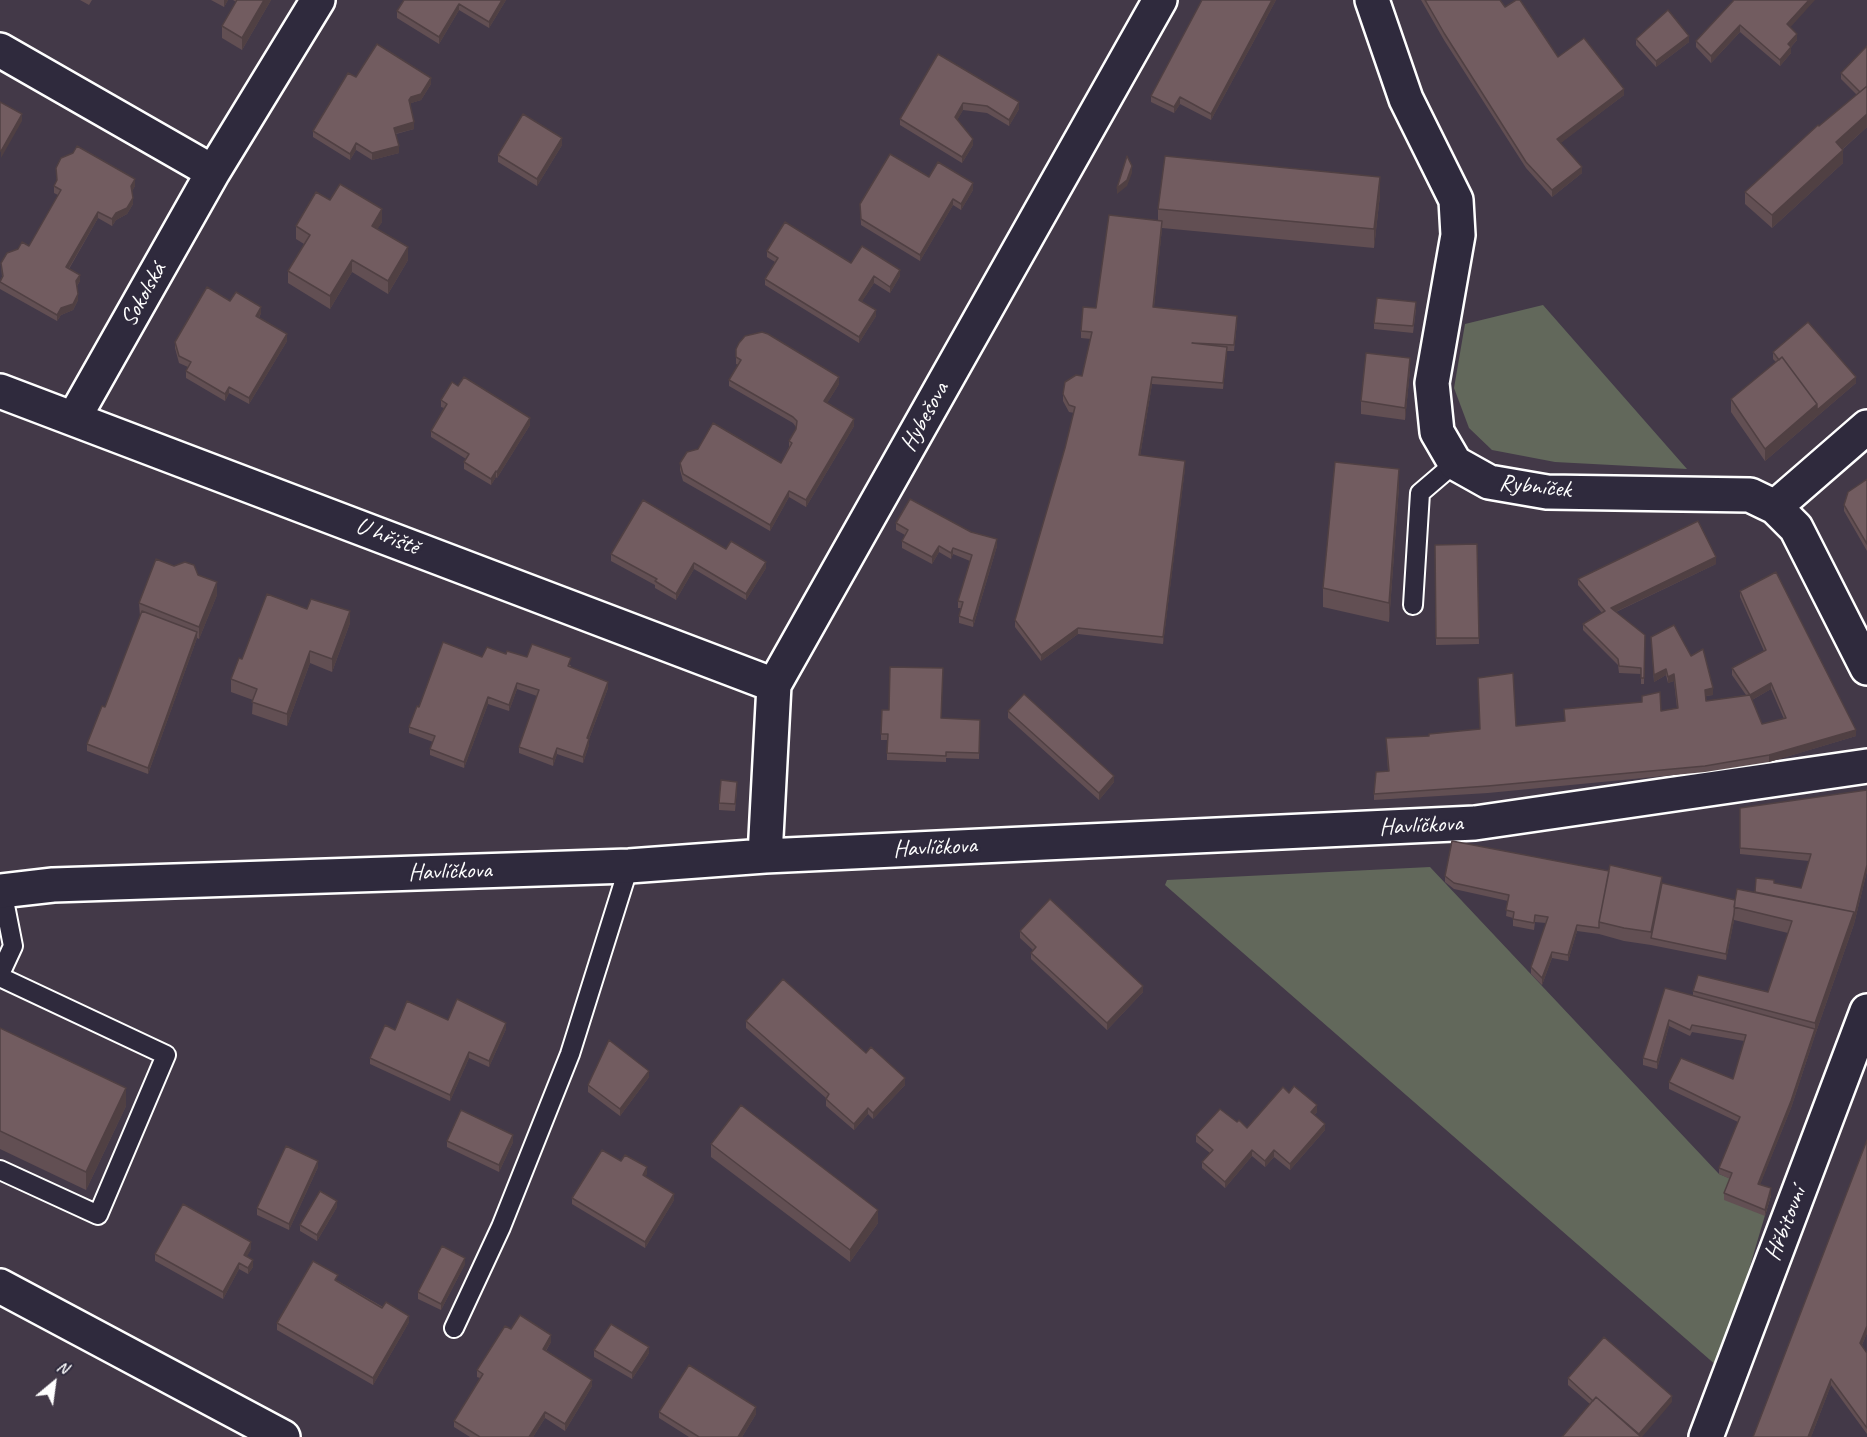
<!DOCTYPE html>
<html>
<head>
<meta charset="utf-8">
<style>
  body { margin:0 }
  #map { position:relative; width:1867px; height:1437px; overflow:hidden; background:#433948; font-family:Caveat,sans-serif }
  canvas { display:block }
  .north { position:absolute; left:24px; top:1353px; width:60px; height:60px; -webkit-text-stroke:4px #2f2a3d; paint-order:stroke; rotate:29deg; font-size:16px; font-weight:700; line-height:24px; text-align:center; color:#fff }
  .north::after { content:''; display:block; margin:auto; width:21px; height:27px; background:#fff; clip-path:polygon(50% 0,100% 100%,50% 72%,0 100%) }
</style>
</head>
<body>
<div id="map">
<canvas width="1867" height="1437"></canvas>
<div class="north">N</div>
</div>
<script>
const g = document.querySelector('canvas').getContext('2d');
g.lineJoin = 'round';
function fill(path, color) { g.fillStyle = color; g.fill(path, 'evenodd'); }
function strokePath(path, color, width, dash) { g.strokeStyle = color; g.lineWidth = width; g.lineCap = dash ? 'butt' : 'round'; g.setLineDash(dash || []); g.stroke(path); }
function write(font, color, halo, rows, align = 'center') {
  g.font = font + ' Caveat,sans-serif'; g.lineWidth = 5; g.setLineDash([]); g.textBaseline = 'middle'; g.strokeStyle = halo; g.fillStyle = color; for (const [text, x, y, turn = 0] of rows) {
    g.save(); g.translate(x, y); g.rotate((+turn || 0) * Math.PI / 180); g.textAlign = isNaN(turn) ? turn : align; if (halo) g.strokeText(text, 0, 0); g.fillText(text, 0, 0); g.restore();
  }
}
const green = new Path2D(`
  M1543,305L1687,469L1555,462L1492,450L1469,428L1454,388L1465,324Z
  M1430,867L1719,1174L1771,1195L1724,1354L1717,1366L1165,885L1167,880Z`);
const lane = new Path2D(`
  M1413,605L1420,493L1455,463
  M0,974L13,946L2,890
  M0,977L166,1055L98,1215L0,1170
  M454,1328L501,1227L570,1054L629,866`);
const street = new Path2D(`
  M1372,0L1406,99L1456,200L1458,235L1432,383L1437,432L1455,463L1489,482L1547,492L1750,495L1775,507L1796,528L1867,668
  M0,50L213,172
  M0,391L774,685
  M74,418L213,172L318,0
  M1775,507L1867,427
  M765,856L774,685L1160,0
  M0,891L53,885L629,866L765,856L1475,823L1867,766
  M1706,1437L1867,1011`);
const secondary = new Path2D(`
  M0,1286L283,1437`);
const wall = new Path2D(`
  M80,0H92L89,5Z
  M211,0H228L224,7Z
  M233,0H271L242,50L222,38V26L236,2Z
  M404,0H506L489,28L459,10L439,44L397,18V11Z
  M1202,0H1276L1211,120L1180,104L1174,113L1151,102V96Z
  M1421,0H1500L1505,7L1558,57L1624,95L1560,143L1582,173L1552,197L1526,168L1444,40Z
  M1734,0L1790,27L1797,40L1791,47V53L1780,66L1740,32L1711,63L1696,47V41Z
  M1636,39L1689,42L1656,67L1636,45Z
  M1867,46V127L1842,150L1843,163L1772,228L1745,204V192L1819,126L1857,95L1841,79V73Z
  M938,54L1019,109L1009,126L987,113L963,110L957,120L973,145L962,163L900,125V119Z
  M356,77L431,84L421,100L411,103L410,105L414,129L396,134L399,153L372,160L356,150L350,160L313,137V131Z
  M562,145L537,186L498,162V155Z
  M56,168L135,186L132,191L133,204L127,214L116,220L112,226L98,218L69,269L80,281L77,286L78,300L73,310L61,315L57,321L0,289V281L2,277L1,263L29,246L58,195L54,193V186L57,181Z
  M929,177L973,190L961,210L953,205L920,261L861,225L860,204Z
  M1380,195L1374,248L1162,228L1154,307L1237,322L1234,351H1227L1223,389L1152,384L1140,456L1185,468L1163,644L1078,634L1041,661L1015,627V620L1065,448L1074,413L1069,412L1063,401V394L1082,376L1091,339L1081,338V331L1096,308L1158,220V209Z
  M330,200L382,222L377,229L408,260L388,294L352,272L330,309L288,283V271L304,244L296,239V226Z
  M767,251L851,263L900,276L890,293L874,283L862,301L876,316L859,343L765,285V279L775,262L767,257Z
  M230,301L261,313L259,318L287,341L249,404L229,393L225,401L186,378V371L188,367L179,363L175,348V342Z
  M1416,309L1413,333L1374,329V323Z
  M736,349L839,384L827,403L854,426L806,507L789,497L770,531L683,481L680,470V463H781L789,447V441L796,429V427L793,423L729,386V380L739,365L736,364Z
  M1773,352L1856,383L1765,461L1731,412V399L1776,362L1773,359Z
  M1410,370L1405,420L1361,414V401Z
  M441,400L530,425L497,478L496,477L491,485L464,469V462L466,459L431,437V431L444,408L441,407Z
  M1867,479V551L1844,511V505Z
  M1399,487L1389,622L1323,607V588Z
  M896,523L997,546L973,627L959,623V616L961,608H958V601L970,561L953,554L951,559L939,552L932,564L902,548V541L905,535L896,530Z
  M1477,544L1479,644L1436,645L1435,545Z
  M726,549L766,568L746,600L694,569L676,600L655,588V585L611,561V554Z
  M1716,564L1616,612L1645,635L1644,684H1641V674L1619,673L1618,665L1583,630V624L1602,613L1578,585V579Z
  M198,575L217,595L199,639L197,638L148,774L87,751V744L105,707L140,616L139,603Z
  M1740,591L1856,736L1769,762L1705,772L1488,793L1374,800V794L1388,771L1386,738L1429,736L1565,721L1564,709L1661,711L1677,708L1674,681L1668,683L1666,675L1654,682L1651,637L1713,695L1705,696L1706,701L1746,695L1732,675V668L1764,651L1740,597ZM1771,689L1784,719L1762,724L1752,700Z
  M307,609L350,623L332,672L310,663L287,726L252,714L253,700L231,692V679L242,659Z
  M506,654L571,665L570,667L608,688L589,739V745L583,763L557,754L553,766L519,753V747L537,696L517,689L509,711L488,704L464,768L430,755V749L433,742L409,733V727L419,707L482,657Z
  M1008,711L1114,782L1099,800L1008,718Z
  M941,718L980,720L979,759L946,758V762L887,760V740H881V734Z
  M737,789L735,811L719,810V803Z
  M1867,790V871L1854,924L1815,1035L1791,1108L1760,1184L1771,1195L1765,1216L1724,1200V1193L1730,1179L1719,1174V1168L1738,1122L1669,1089V1082L1733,1079L1744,1041L1692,1032L1690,1036L1669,1026L1657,1069L1643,1065V1058L1665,988L1693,996V991L1768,992L1788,933L1734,920L1726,960L1651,945L1624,941L1599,934L1577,931L1568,961L1552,958L1542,985L1531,974V967L1546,923L1535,922L1534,930L1513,926V918L1506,916L1508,901L1454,889L1445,882V876L1662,883L1735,900L1755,892L1774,883L1801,888L1809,861L1740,854V808Z
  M1020,931L1143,992L1107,1030L1031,959V953L1033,950L1020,938Z
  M448,1020L506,1029L489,1067L469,1058L450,1101L370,1064V1058L395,1030Z
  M746,1021L866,1053L905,1085L873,1119L868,1114L854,1130L826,1106V1098L746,1028Z
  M0,1028L126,1106L86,1190L0,1149Z
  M649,1077L620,1116L588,1092V1085Z
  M1289,1093L1317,1112L1314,1115L1325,1130L1290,1170L1274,1157L1265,1167L1252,1156L1225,1188L1202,1168V1162L1210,1153L1196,1142V1135L1237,1122L1247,1128Z
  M1867,1140V1333L1862,1345L1867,1353V1434L1831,1385L1811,1437Z
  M447,1141L513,1142L499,1172L447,1147Z
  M711,1144L878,1223L850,1262L711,1157Z
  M318,1167L289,1230L257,1215V1208Z
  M647,1174L645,1176L674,1200L645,1248L572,1204V1198Z
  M337,1207L317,1241L300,1231V1225Z
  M251,1249L246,1257L253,1267L248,1274L239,1269L223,1299L155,1261V1254Z
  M465,1264L441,1310L418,1299V1292Z
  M338,1281L409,1322L373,1385L277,1330V1323Z
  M511,1329L551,1342L546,1351L592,1386L565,1431L545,1418L533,1437H470L454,1427V1421L480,1378L477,1377V1370Z
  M594,1350L649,1353L632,1379L594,1357Z
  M1568,1378L1672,1402L1590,1404L1568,1385Z
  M659,1412L756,1414L742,1437H689L659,1418Z`);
const shadedWall = new Path2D(`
  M224,0H228L224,7Z
  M264,0H271L242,50V38Z
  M502,0H506L489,28V22Z
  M1272,0H1276L1211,120V114Z
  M1809,0H1815L1787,31V24Z
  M459,4V10L439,44V37Z
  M1740,25V32L1711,63V56Z
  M1797,34V40L1788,50V44Z
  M1689,36V42L1656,67V61Z
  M1791,47V53L1780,66V60Z
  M431,78V84L421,100L411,103L409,107V100L411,97Z
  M1624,89V95L1557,146V139Z
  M1180,97V104L1174,113V107Z
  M1019,102V109L1009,126V120Z
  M963,103V110L955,124V117Z
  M22,114V121L1,158V151Z
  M1867,114V127L1836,155V142Z
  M414,122V129L394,134V128Z
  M562,138V145L537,186V179Z
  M973,139V145L962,163V157Z
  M356,143V150L350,160V154Z
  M399,146V153L372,160V153Z
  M1843,150V163L1772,228V215Z
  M1132,166V173L1127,186L1117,194V188Z
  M1582,167V173L1552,197V190Z
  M1380,177V195L1374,248V229Z
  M135,179V186L131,193V186Z
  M973,183V190L961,210V204Z
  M133,198V204L127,214L116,220L112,226V219L116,213Z
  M953,199V205L920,261V255Z
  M382,209V222L372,238V226Z
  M98,212V218L66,273V267Z
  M1162,221V227L1153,314V307Z
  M408,247V260L388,294V281Z
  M352,260V272L330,309V296Z
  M900,270V276L890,293V287Z
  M80,275V281L76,287V281Z
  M874,276V283L859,306V300Z
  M78,294V300L73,310L61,315L57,321V315L61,308Z
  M261,307V313L256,323V316Z
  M876,310V316L859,343V337Z
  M287,334V341L249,404V398Z
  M1227,347V353L1223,389V383Z
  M1410,358V370L1405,420V408Z
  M839,377V384L824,408V401Z
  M1152,377V384L1139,462V455Z
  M1856,377V383L1765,461V449L1817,404Z
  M229,387V393L225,401V394Z
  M530,418V425L497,478V472Z
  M854,419V426L806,507V500Z
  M1185,461V468L1163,644V637Z
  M1399,469V487L1389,622V603Z
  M496,471V477L491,485V479Z
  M789,491V497L770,531V525Z
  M997,539V546L973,627V621Z
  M939,546V552L932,564V557Z
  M953,548V554L951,559V553Z
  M1716,557V564L1611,614V608Z
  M766,562V568L746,600V594Z
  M694,563V569L676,600V594Z
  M217,582V595L199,639V627Z
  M350,611V623L332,672V659Z
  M1078,628V634L1041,661V655Z
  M197,632V638L148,774V768Z
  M310,651V663L287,726V714Z
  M1666,669V675L1654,682V675Z
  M1674,674V681L1668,683V677Z
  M608,682V688L587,744V738Z
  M517,683V689L509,711V705Z
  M1771,683V689L1750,701V695Z
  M1713,688V695L1705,696V690Z
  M488,697V704L464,768V762Z
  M1856,730V736L1769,762V755Z
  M589,739V745L583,763V757Z
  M557,748V754L553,766V759Z
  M1114,776V782L1099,800V793Z
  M1867,865V871L1854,924L1815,1035L1791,1108L1758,1190V1184L1815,1029V1023Z
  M1662,877V889L1651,938V932Z
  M1734,914V920L1726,960V954Z
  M1577,925V931L1568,961V955Z
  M1552,952V958L1542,985V978Z
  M1143,986V992L1107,1030V1023Z
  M1669,1020V1026L1657,1069V1062Z
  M506,1023V1029L489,1067V1061Z
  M469,1052V1058L450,1101V1095Z
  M649,1071V1077L620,1116V1109Z
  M905,1078V1085L873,1119V1113Z
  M126,1088V1106L86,1190V1172Z
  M1317,1105V1112L1311,1118V1112Z
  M868,1108V1114L854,1130V1124Z
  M1325,1124V1130L1290,1170V1164Z
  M513,1135V1142L499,1172V1165Z
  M1252,1150V1156L1225,1188V1182Z
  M1274,1150V1157L1265,1167V1161Z
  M318,1161V1167L289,1230V1224Z
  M647,1167V1174L643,1181V1175Z
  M1771,1188V1195L1765,1216V1210Z
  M674,1194V1200L645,1248V1242Z
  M337,1201V1207L317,1241V1235Z
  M878,1210V1223L850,1262V1250Z
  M251,1242V1249L244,1262V1255Z
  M465,1258V1264L441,1310V1304Z
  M253,1260V1267L248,1274V1268Z
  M239,1263V1269L223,1299V1292Z
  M409,1316V1322L373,1385V1378Z
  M1867,1326V1333L1860,1349V1343Z
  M551,1335V1342L543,1355V1349Z
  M649,1347V1353L632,1379V1373Z
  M1831,1379V1385L1811,1437H1808Z
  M592,1380V1386L565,1431V1424Z
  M1672,1396V1402L1642,1437H1636Z
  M756,1407V1414L742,1437H738Z
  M545,1412V1418L533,1437H529Z`);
const building = new Path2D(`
  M237,0H264L242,38L222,26Z
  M404,0H502L489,22L459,4L439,37L397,11Z
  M1202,0H1272L1211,114L1180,97L1174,107L1151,96Z
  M1425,0H1500L1505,7L1516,0H1520L1558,57L1584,38L1624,89L1557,139L1582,167L1552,190L1526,162L1444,33Z
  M1734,0H1809L1787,24L1797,34L1788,44L1791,47L1780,60L1740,25L1711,56L1696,41Z
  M1668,10L1689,36L1656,61L1636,39Z
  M377,44L431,78L421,94L411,97L409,100L414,122L394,128L399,146L372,153L356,143L350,154L313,131L348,73L356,77Z
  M1867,46V86L1860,92L1841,73Z
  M938,54L1019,102L1009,120L987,106L963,103L955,117L973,139L962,157L900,119Z
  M1867,86V114L1836,142L1843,150L1772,215L1745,192L1818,125L1819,126Z
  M0,102L22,114L1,151H0Z
  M523,114L562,138L537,179L498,155Z
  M77,146L135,179L131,186L133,198L127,208L116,213L112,219L98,212L66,267L80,275L76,281L78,294L73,304L61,308L57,315L0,282L3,276L1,263L7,253L18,249L22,242L29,246L61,190L54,186L57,180L56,168L61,158L73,153Z
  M890,154L929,177L938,162L973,183L961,204L953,199L920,255L861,219L860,204Z
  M1127,156L1132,166L1127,180L1117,188Z
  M1165,156L1380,177L1374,229L1158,209Z
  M340,184L382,209L372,226L408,247L388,281L352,260L330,296L288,271L310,235L296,226L316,192L330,200Z
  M1109,215L1162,221L1153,307L1237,316L1234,345L1192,343L1227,347L1223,383L1152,377L1139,455L1185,461L1163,637L1078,628L1041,655L1015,620L1065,448L1075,407L1069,405L1063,394L1065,382L1076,375L1082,376L1092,332L1081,331L1083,307L1096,308Z
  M785,222L851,263L862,246L900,270L890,287L874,276L859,300L876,310L859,337L765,279L778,258L767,251Z
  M207,287L230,301L236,292L261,307L256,316L287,334L249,398L229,387L225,394L186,371L191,362L179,356L175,342Z
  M1377,298L1416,302L1413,326L1374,323Z
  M1808,322L1856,377L1817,410V404L1782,357L1779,360L1773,352Z
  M762,332L768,334L839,377L824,401L854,419L806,500L789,491L770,525L683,474L680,463L687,452L698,449L713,423L781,463L792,443L789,441L796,429L797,421L793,417L729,380L741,360L736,357V349L739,343L745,336Z
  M1366,353L1410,358L1405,408L1361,401Z
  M1782,357L1817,404L1765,449L1731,399Z
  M464,377L530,418L497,472L496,471L491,479L464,462L469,454L431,431L447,404L441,400L452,382L458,386Z
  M1335,462L1399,469L1389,603L1323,588Z
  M1867,479V544L1844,505L1848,492Z
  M910,499L971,532L997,539L973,621L959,616L963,602L958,601L972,555L953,548L951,553L939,546L932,557L902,541L908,530L896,523Z
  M643,500L726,549L731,541L766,562L746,594L694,563L676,594L655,581L657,579L611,554Z
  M1698,521L1716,557L1611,608L1645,635L1644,678H1641V668L1619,666L1618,659L1583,624L1605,611L1578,579Z
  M1477,544L1479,638H1436L1435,545Z
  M156,559L174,566L185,562L194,565L198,575L217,582L199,627L139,603Z
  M1776,572L1856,730L1769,755L1705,766L1488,786L1374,794L1376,772L1389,771L1386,738L1429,736V734L1480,729L1478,678L1513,673L1516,726L1565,721L1564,709L1642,702V696L1660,692L1661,711L1678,708L1674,674L1668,677L1666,669L1654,675L1651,637L1674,625L1691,656L1703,649L1713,688L1705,690L1706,701L1750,695L1762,724L1786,718L1771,683L1750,695L1732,668L1766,650L1740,591Z
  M267,594L307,609L311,599L350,611L332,659L310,651L287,714L252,702L257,689L231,679L239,658L242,659Z
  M142,611L197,632L148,768L87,744L102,706L105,707Z
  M443,642L482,657L487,647L506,654L507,651L527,657L532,644L571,658L568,666L608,682L587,738L589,739L583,757L557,748L553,759L519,747L539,690L517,683L509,705L488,697L464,762L430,749L435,736L409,727L417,706L419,707Z
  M890,667L943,668L941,718L980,720L979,753L946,752V756L887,753L888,734H881L882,710H889Z
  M1024,694L1114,776L1099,793L1008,711Z
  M721,780L737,782L735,804L719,803Z
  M1867,790V865L1854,918V912L1755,892L1756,878L1774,880V883L1801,888L1811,854L1740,848V808Z
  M1452,841L1609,871L1599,922V928L1577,925L1568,955L1552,952L1542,978L1531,967L1548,917L1535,915L1534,923L1513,919L1514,912L1506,910L1509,895L1454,883L1445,876Z
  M1610,865L1662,877L1651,932L1624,928L1599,922Z
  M1662,883L1735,900L1734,914L1726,954L1651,938Z
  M1737,889L1854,912L1815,1023L1693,991L1698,975L1768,992L1792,921L1734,907Z
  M1050,899L1143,986L1107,1023L1031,953L1036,947L1020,931Z
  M783,979L866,1053L871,1047L905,1078L873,1113L868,1108L854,1124L826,1099L829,1094L746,1021Z
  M1665,988L1815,1029L1791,1101L1758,1184L1771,1188L1765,1210L1724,1193L1732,1173L1719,1168L1740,1117L1669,1082L1681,1058L1733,1079L1746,1035L1692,1025L1690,1030L1669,1020L1657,1062L1643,1058Z
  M457,999L506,1023L489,1061L469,1052L450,1095L370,1058L385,1025L395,1030L407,1001L448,1020Z
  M0,1028L126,1088L86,1172L0,1131Z
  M609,1040L649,1071L620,1109L588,1085Z
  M1294,1086L1317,1105L1311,1112L1325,1124L1290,1164L1274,1150L1265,1161L1252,1150L1225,1182L1202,1162L1213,1150L1196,1135L1220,1109L1237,1122L1239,1120L1247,1128L1283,1087L1289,1093Z
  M741,1105L878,1210L850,1250L711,1144Z
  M461,1110L513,1135L499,1165L447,1141Z
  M1867,1140V1326L1860,1343L1867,1353V1428L1831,1379L1808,1437H1753Z
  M286,1146L318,1161L289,1224L257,1208Z
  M602,1150L621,1161L625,1155L647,1167L643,1175L674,1194L645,1242L572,1198Z
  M320,1191L337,1201L317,1235L300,1225Z
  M183,1204L251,1242L244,1255L253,1260L248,1268L239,1263L223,1292L155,1254Z
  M442,1246L465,1258L441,1304L418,1292Z
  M313,1261L338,1275L335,1280L382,1308L386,1302L409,1316L373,1378L277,1323Z
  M520,1315L551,1335L543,1349L592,1380L565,1424L545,1412L529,1437H480L454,1421L483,1374L477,1370L505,1326L511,1329Z
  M611,1324L649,1347L632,1373L594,1350Z
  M1604,1337L1672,1396L1639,1434L1596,1397L1593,1401L1568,1378Z
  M689,1365L756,1407L738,1437H699L659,1412Z
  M1596,1397L1640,1436L1639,1437H1562Z`);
const streetNames = [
  ["Sokolská",144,295,-61],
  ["Hybešova",925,417,-61],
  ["Rybníček",1535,487,6],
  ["U hřiště",387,537,21],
  ["Havlíčkova",1421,826,-3],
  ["Havlíčkova",935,848,-3],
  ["Havlíčkova",450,872,-2],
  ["Hřbitovní",1786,1224,-69]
];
fill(green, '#62685b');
strokePath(lane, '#fff', 22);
strokePath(street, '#fff', 38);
strokePath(secondary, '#fff', 38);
strokePath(lane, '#2f2a3d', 18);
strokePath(street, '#2f2a3d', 33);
strokePath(secondary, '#2f2a3d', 33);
fill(wall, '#624f53');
fill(shadedWall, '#504043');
fill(building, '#725c60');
strokePath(building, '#504043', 1.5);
write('24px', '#fff', '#2f2a3d', streetNames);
</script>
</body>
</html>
